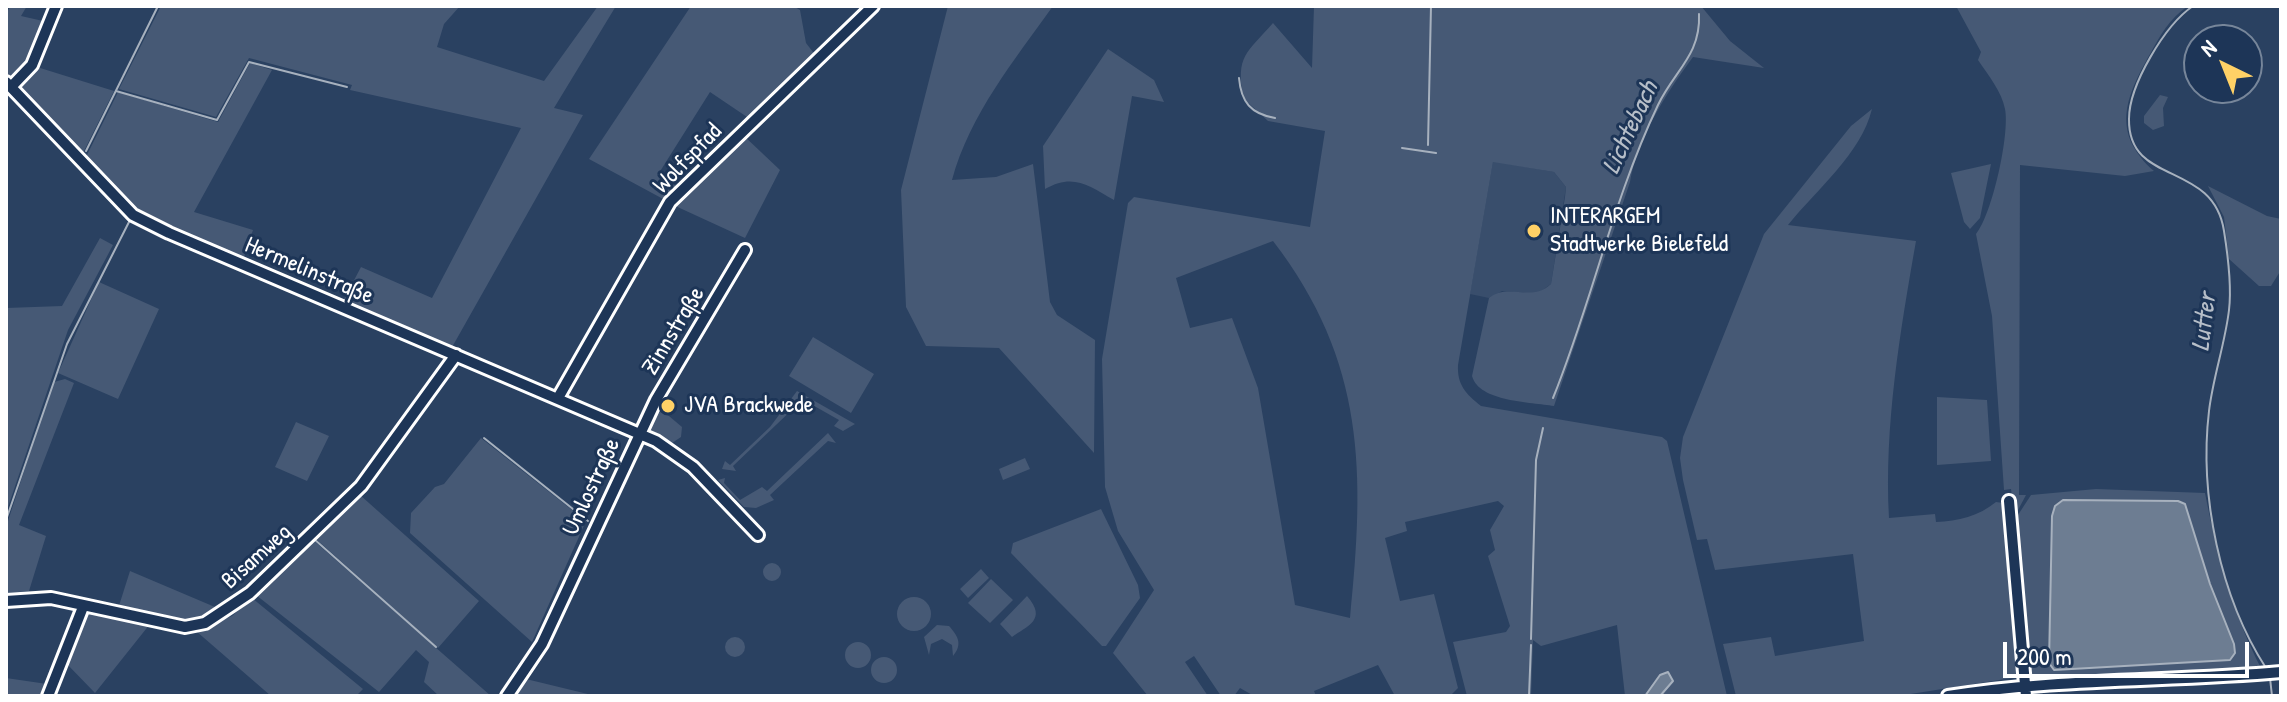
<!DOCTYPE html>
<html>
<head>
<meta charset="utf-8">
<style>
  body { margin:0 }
  #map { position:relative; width:2287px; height:702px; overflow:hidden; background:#2a4161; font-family:"Patrick Hand",sans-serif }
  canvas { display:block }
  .frame { position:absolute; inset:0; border:8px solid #fff; pointer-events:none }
  .north { position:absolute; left:2183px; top:24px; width:80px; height:80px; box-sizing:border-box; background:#1d3557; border:2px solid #77869a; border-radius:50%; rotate:317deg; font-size:22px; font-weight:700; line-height:32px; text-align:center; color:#fff }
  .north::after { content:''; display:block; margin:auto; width:28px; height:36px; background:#ffd166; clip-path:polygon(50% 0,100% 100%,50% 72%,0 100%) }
  .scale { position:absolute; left:2003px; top:642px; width:246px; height:36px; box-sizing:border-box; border:4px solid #fff; border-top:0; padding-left:10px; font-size:24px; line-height:28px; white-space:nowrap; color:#fff; -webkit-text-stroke:6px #1d3557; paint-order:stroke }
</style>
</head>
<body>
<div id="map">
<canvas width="2287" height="702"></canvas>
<div class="frame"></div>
<div class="north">N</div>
<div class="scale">200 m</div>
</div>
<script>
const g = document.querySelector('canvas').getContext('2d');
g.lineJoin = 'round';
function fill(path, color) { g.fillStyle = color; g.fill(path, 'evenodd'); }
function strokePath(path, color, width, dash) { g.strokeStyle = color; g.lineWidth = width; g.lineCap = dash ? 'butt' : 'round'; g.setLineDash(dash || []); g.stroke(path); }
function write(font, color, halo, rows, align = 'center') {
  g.font = font + ' "Patrick Hand",sans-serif'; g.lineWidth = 6; g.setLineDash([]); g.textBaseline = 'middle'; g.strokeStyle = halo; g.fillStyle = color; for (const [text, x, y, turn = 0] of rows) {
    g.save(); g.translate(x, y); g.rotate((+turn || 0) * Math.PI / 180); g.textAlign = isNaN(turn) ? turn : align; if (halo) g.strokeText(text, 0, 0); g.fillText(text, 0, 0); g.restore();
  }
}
const built = new Path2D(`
  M1493,161L1554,172L1566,187L1551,284L1537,294L1502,291L1489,298L1470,294Z`);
const green = new Path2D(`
  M10,6H27L21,16L43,21L26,62L10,78L6,74V15Z
  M161,6H460L444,24L437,47L544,81L598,6H616L554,108L583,115L451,349L342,303L361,267L432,298L521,128L350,90L352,85L249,58L216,117L119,89Z
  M691,6H793L800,10L806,43L816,56L750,119L710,92L659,173L678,188L665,200L589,159Z
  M948,6H1053C1014,61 970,114 952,180L996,177L1033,164L1050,302L1057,315L1095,340L1094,453L999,348L926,346L906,307L901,190Z
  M1314,6H1701L1730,41L1764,68L1693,57C1667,92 1637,139 1630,182L1554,406C1531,402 1479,402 1472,376L1489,298C1508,282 1531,303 1551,284L1565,197L1566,187L1554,172L1493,162L1458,365C1457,385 1466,394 1481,406L1662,437L1667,441L1727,696H1625L1617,625L1541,646L1533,640L1531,696H1467L1453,642L1506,632L1510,626L1488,556L1495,550L1490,530L1504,506L1498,501L1405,522L1407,531L1385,538L1400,601L1434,594L1458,688L1450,696H1395L1378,665L1314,691L1316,696H1254L1240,688L1234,696H1221L1194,656L1185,662L1208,696H1148L1113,653L1154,590L1118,531L1105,487L1102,359L1128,203L1134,197L1310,227L1325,131L1268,121L1243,98C1236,55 1246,54 1273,23L1312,68ZM1273,241C1366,362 1365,473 1350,618L1295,605L1258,388L1232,318L1190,328L1176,278Z
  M1956,6H2188C2169,19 2161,34 2150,54C2125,98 2111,133 2154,171L2125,176L2020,165L2019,495H2026L2017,512L2014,511L2011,489L2004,490L1992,316L1976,234C1992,215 2010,134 2005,109C2002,92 1988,75 1978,60L1981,52Z
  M1108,49L1154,80L1164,102L1132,96L1114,200C1088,185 1073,173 1045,189L1043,146Z
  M250,63L272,70L194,212L253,230L243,260L138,214L85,159L118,92L218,122Z
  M37,67L114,91L82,155L20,89Z
  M2160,95L2168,97L2163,108L2164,126L2153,130L2144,123V116Z
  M1872,109C1861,154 1816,190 1788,225L1916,241C1900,332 1884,426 1889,518L1935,514L1936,522C1958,521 1979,516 1996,502L2003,503L2018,677L1898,696H1736L1723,644L1771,637L1775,656L1864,641L1853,554L1715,570L1707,539L1697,540L1683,480L1680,458L1683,437L1764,234L1851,126Z
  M743,135L780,170L745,238L671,204Z
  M1991,164L1980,218L1970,229L1964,222L1951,173Z
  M2208,186L2267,216L2281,219V270L2271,286H2259L2229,259L2224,217Z
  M100,238L113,245L68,330L6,513V308L62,306Z
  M99,282L159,309L118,399L58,373Z
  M813,337L874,374L851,413L789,376Z
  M65,379L74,383L19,525L46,536L29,591L6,593L7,524L51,388L54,382Z
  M797,391L855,424L843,431L834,426L839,420L809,403L803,409L798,404L733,466L736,471L722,469L725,461L730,465L770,427Z
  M1937,397L1987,400L1991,461L1937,465Z
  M663,411L682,427L681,437L672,443L649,430L654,415Z
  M296,422L329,436L307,481L275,467Z
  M828,433L836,443L828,441L770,495L774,500L756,508L744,507L718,480L725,478L724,483L740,500L762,487L767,491Z
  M481,438L586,521L532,642L410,533L411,513L435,487L444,484Z
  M1025,458L1030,469L1003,480L999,469Z
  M2096,489L2205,493C2217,555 2233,614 2262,670L2028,680L2016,518L2031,495ZM2063,500L2177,501L2185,504L2210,584L2234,643L2049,663L2055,506Z
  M360,495L479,601L438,648L315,538Z
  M1101,509L1138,585L1140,598L1106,646H1102C1072,614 1041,585 1011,553L1013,543Z
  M313,540L491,696H439L424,682L429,662L416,650L379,692L256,595Z
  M763 572a9 9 0 1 1 18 0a9 9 0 1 1-18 0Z
  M981,569L989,578L968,598L960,589Z
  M130,571L222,610L184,624L117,612Z
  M991,579L1013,600L990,623L968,603Z
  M1027,596C1048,620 1027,626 1012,637L1000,624Z
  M897 614a17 17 0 1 1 34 0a17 17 0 1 1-34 0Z
  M252,598L363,689L356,696H271L196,631L232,616Z
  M89,613L150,624L95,693L65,662L80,620Z
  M937,625L949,626C958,636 963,644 953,656L952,645L942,639L931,644L929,655L924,637Z
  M725 647a10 10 0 1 1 20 0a10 10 0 1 1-20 0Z
  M845 655a13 13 0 1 1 26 0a13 13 0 1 1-26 0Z
  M871 670a13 13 0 1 1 26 0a13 13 0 1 1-26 0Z
  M6,678L47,684L42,696H6Z
  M526,679L596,696H514Z`);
const water = new Path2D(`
  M2063,500L2178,501L2185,504L2210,584L2234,644L2235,653L2230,660L2054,670L2049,663L2052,516L2055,506Z
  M1668,672L1673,681L1660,696H1645L1660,675Z`);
const stream = new Path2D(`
  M2193,6C2165,25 2129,85 2129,119C2128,187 2213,160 2224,231C2228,256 2232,285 2229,310C2225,344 2213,377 2209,411C2199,495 2220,597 2266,668
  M1239,78C1241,102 1251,114 1275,118
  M116,91L217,120L249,62L347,87
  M1428,145L1431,6
  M1402,148L1436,153
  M86,151L158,6
  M1553,398C1592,302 1613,199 1658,105C1674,71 1701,55 1699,14
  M484,438L588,521
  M6,520L67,344L130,220
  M314,539L436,647
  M1531,639L1536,460L1543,428
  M2270,678L2272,696
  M1529,696L1531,645`);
const minor = new Path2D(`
  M6,82L133,215L169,233L656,441L693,467L758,535
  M11,87L32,65L56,6
  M558,398L670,202L873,6
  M2009,501L2026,696
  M6,601L51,598L185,627L205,623L250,593L361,486L456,355
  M48,696L83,607
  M507,696L542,644L656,400L745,250
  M1948,696C2058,678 2170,682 2281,672`);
const markers = [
  [1534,231,8,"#ffd166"],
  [668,406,8,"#ffd166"]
];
const streetNames = [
  ["Wolfspfad",688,159,-46],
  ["Hermelinstraße",309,271,23],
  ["Zinnstraße",674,331,-59],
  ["Umlostraße",592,487,-65],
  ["Bisamweg",257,557,-42]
];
const poiNames = [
  ["INTERARGEM",1550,217],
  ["Stadtwerke Bielefeld",1550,245],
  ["JVA Brackwede",684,406]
];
const waterNames = [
  ["Lichtebach",1631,128,-65],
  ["Lutter",2205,322,-83]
];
fill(built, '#394e6c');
fill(green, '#465975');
fill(water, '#6d7d92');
strokePath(water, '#a7b1be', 2);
strokePath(stream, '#a7b1be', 2);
strokePath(minor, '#fff', 16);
strokePath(minor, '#1d3557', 10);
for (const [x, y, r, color] of markers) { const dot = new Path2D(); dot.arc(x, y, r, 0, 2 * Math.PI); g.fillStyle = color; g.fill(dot); strokePath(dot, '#1d3557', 3); }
write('24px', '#fff', '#1d3557', streetNames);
write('24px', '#fff', '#1d3557', poiNames, 'left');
write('italic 26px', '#b6bec8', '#1d3557', waterNames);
</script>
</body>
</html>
